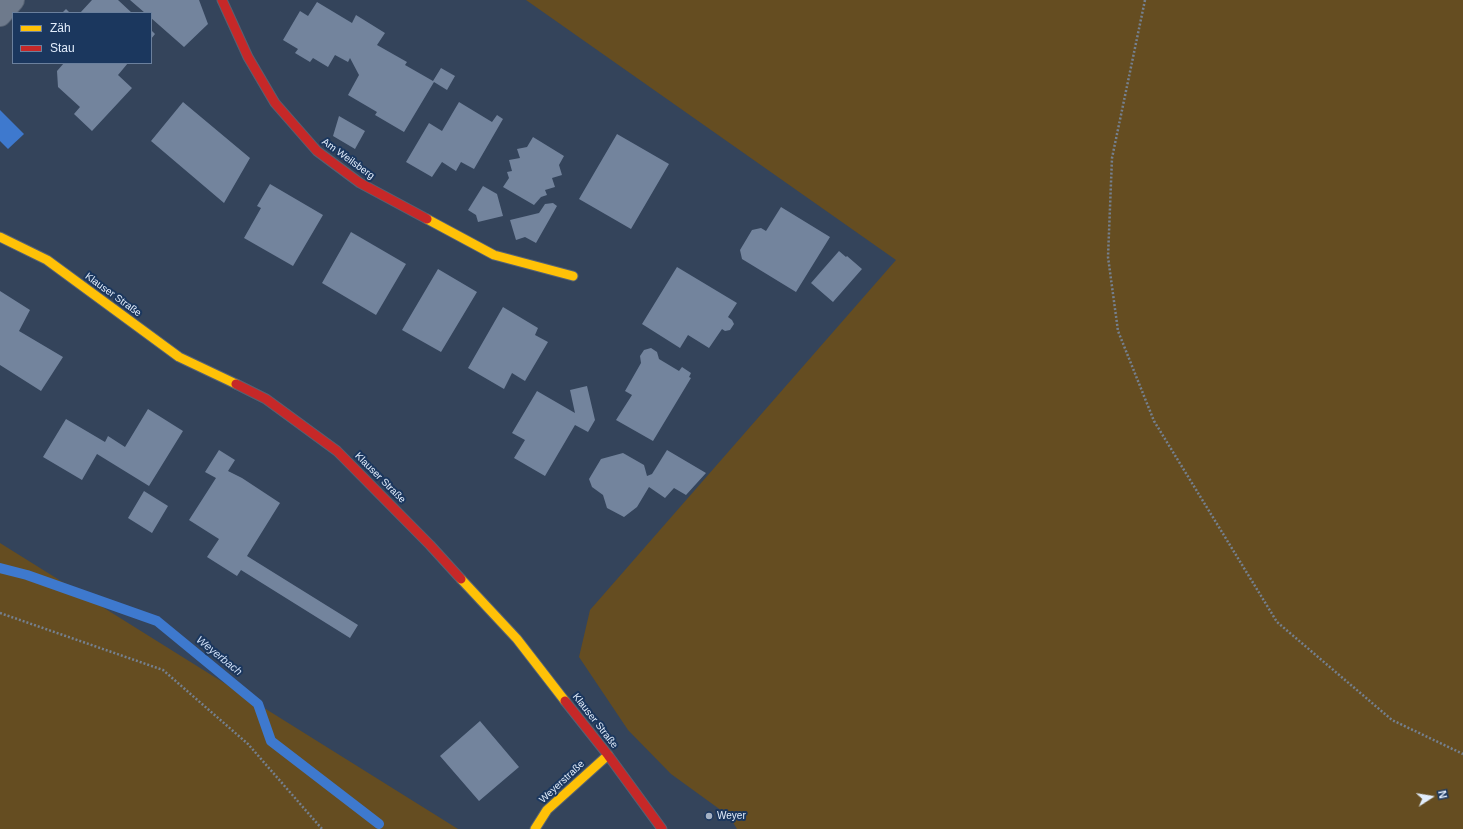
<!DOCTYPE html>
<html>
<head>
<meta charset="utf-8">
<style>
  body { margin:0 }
  #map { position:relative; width:1463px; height:829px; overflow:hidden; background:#34445b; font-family:Helvetica,sans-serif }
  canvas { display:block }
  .legend { position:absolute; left:12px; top:12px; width:140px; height:52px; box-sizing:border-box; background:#1b375e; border:1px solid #6b809d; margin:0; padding:5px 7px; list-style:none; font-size:12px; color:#e2edfc }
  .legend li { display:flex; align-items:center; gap:8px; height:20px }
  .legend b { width:20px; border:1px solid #6b809d }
  .north { position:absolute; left:1411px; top:777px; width:40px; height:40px; -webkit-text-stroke:3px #1b375e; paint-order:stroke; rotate:78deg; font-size:11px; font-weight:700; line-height:16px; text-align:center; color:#e2edfc }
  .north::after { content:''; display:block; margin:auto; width:14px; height:18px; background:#e2edfc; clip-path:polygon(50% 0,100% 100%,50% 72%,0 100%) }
</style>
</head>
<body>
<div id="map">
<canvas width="1463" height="829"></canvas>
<ul class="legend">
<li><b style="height:5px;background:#ffc107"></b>Zäh</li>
<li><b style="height:5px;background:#c62828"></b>Stau</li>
</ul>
<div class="north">N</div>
</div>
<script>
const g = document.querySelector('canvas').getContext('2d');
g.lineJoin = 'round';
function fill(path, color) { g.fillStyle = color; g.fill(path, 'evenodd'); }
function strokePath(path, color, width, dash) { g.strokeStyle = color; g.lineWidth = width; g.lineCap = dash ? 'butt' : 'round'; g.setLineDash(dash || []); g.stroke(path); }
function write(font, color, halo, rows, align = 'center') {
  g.font = font + ' Helvetica,sans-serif'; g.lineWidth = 4; g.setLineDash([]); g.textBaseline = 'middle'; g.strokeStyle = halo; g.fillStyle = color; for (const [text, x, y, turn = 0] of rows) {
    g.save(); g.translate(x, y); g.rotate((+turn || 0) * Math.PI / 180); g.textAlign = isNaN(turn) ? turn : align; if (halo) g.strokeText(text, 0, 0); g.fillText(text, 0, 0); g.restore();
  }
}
const green = new Path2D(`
  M526,0H1463V829H737L729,816L671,774L628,730L579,657L590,610L896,260Z
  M0,543L458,829H0Z`);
const water = new Path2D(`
  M0,110L24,134L8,149L0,141Z`);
const stream = new Path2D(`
  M0,568L27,575L157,621L258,704L271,741L379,824`);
const building = new Path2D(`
  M92,0H118L132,13H80Z
  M130,0H199L208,24L184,47L151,18V13H145Z
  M317,2L352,23L356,15L385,33L377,45L407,62L405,65L433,81L441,68L455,76L447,90L434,82L404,132L375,115L377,112L348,95L359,75L350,58L348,62L335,55L328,67L313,58L310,62L295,53L298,49L283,40L300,11L308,16Z
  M66,9L70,13H62Z
  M151,30L155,34L151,39Z
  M64,63H128L118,75L132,88L92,131L74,114L80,107L58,87L57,71Z
  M183,102L250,158L224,203L151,141Z
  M459,102L492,122L497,115L503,119L474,169L461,162L456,171L442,162L432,177L406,162L429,123L442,131Z
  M339,116L365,131L355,149L333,136Z
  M617,134L669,164L631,229L579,199Z
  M533,137L564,156L559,165L562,175L552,178L555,187L545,190L547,195L541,197L534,205L503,187L509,178L507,172L512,171L509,160L520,158L517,149L527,147Z
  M270,184L323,215L293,266L244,238L261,208L257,206Z
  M483,186L497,194L503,216L478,222L476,215L468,210Z
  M553,203L557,206L536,243L525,237L516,240L510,220L539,213L545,204Z
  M781,207L830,237L796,292L742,259L740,250L752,230L761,228L766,231Z
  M351,232L406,264L376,315L322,283Z
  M839,251L846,257L847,256L862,269L833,302L811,283Z
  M677,267L737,303L728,317L732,320L734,324L730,330L725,331L722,329L709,348L688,335L680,348L642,324Z
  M438,269L477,292L441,352L402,330Z
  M0,291L30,310L19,331L63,357L41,391L0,365Z
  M503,307L538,328L535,335L548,342L525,381L512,373L504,389L468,368Z
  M651,348L657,352L659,359L679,371L682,367L691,373L689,377L691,378L653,441L616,420L632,395L625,391L641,363L640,356L644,350Z
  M587,386L595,420L588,432L575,425L545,476L514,458L525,440L512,433L537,391L575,413L570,390Z
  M148,409L183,431L149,486L97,454L82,480L43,457L66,419L105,442L108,436L125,447Z
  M219,450L235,460L228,471L242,478L280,503L247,556L358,625L350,638L241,570L237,576L207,557L219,539L189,520L216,478L205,472Z
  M667,450L706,473L686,495L674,488L665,498L649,487L637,507L624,517L607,508L603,495L592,487L589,479L601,459L623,453L644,465L647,476L652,474Z
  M144,491L168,506L152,533L128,518Z
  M480,721L519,767L479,801L440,756Z`);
const path = new Path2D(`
  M1145,0L1112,158L1108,257L1118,331L1154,421L1277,622L1392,720L1463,754
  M0,613L163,670L248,744L322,829`);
const street = new Path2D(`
  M0,15L13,0`);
const slow = new Path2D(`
  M427,219L494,255L573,276
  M0,237L47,260L179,357L236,384
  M461,579L517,639L565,701
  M535,829L547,810L608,755`);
const jam = new Path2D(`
  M222,0L248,57L275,103L317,151L360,183L427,219
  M236,384L266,399L337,451L430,545L461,579
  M565,701L608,755L662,829`);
const markers = [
  [709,816,4,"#a5b2c4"]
];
const streetNames = [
  ["Am Weilsberg",348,159,36],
  ["Klauser Straße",113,295,36],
  ["Klauser Straße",380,478,45],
  ["Klauser Straße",595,721,52],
  ["Weyerstraße",562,782,-43]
];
const poiNames = [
  ["Weyer",717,816]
];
const waterNames = [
  ["Weyerbach",219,656,39]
];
fill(green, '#654d21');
fill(water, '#3e79ce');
strokePath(stream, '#3e79ce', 10);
fill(building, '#73849d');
strokePath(street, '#566273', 24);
strokePath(slow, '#566273', 11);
strokePath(jam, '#566273', 11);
strokePath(path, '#75808f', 2.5, [2, 2]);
strokePath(street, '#6e7a8c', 22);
strokePath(slow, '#ffc107', 9);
strokePath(jam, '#c62828', 9);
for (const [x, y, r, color] of markers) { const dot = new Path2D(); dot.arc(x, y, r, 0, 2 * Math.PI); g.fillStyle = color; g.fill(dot); strokePath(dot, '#1b375e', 1.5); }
write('10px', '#e2edfc', '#1b375e', streetNames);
write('10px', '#e2edfc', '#1b375e', poiNames, 'left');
write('italic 11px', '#cedef6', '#1b375e', waterNames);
</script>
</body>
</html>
